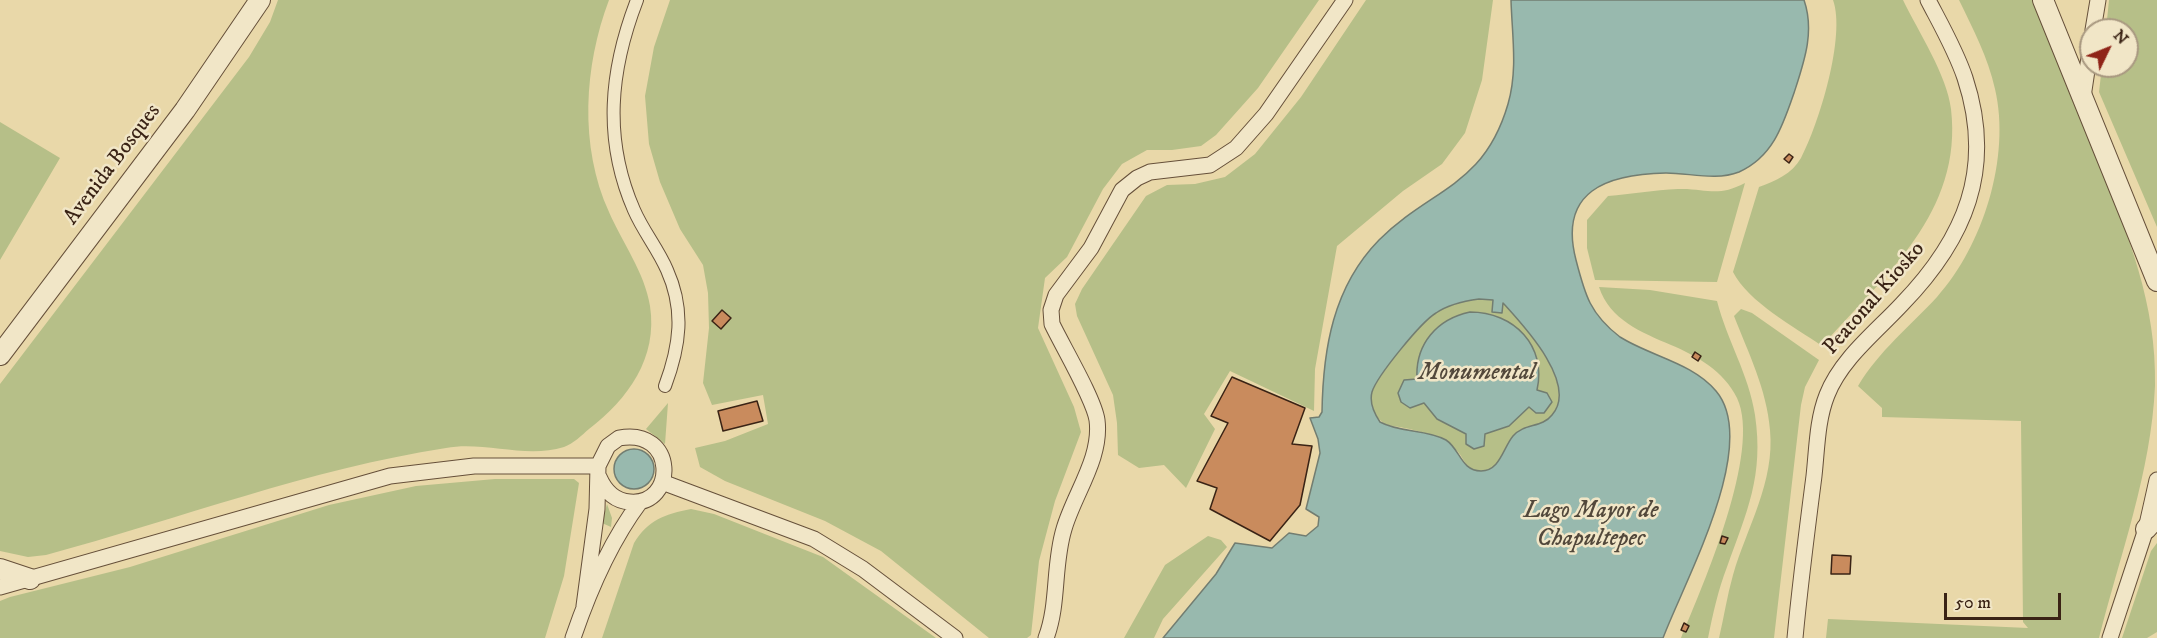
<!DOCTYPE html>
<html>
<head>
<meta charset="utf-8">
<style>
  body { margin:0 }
  #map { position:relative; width:2157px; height:638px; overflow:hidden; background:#e9d8a9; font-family:"IM FELL DW Pica",serif }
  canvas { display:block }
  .north { position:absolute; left:2079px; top:18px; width:60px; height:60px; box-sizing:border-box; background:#f1e6c7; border:2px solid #a89880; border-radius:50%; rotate:47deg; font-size:16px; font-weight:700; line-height:24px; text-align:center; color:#3a2315 }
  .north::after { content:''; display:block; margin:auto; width:21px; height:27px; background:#8f2418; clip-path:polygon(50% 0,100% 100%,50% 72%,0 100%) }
  .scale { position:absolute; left:1944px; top:593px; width:117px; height:27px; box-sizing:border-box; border:3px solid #3a2315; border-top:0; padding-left:8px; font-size:18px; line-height:21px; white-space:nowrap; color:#3a2315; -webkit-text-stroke:4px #f1e6c7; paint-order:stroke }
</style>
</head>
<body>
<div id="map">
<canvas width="2157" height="638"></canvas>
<div class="north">N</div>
<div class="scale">50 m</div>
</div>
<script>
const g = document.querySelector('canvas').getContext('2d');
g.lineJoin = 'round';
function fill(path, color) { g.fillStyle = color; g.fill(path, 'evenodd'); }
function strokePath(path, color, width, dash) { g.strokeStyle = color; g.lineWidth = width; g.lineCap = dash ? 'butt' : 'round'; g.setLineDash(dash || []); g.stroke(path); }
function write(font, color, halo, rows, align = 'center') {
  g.font = font + ' "IM FELL DW Pica",serif'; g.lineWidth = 5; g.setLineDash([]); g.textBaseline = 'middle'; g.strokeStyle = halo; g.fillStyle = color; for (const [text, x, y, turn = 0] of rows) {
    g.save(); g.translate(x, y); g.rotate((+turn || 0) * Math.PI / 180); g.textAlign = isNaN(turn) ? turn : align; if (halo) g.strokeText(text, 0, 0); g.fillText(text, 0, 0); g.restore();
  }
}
const green = new Path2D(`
  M278,0H609C584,66 579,146 609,212C622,242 645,273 650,306C658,358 628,399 589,429C582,435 573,444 564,447C526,459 484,441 446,448C310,469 179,519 46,555L28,557L0,551V384L249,57L270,22Z
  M670,0H1319L1258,88L1216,135L1201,146L1172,150H1147L1122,164L1103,189L1067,257L1045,278L1038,328L1074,407L1081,432L1055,501L1039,561L1031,635L1027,638H989L881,551L825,521L725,481L700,467L695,448L725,441L768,424L763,395L712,405L703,383L709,328L708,293L703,265L680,229L660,182L649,144L645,96L654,47Z
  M1366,0H1493L1482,80L1465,133L1442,164L1403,191L1337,246L1315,369L1314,411L1230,371L1204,414L1215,429L1186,488L1164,465L1139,468L1118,455L1117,423L1113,395L1077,316L1075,304L1082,289L1146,196L1167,185L1195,184L1225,177L1255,154L1301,97Z
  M1833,0H1903C1918,31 1947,75 1951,109C1963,213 1884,276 1822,346C1795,327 1748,302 1733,272L1759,187C1775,181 1792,174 1801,158C1819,124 1846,36 1833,0Z
  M1959,0H2034C2056,53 2077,107 2098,160C2128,234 2157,305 2155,386C2151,473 2120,555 2099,638H1826L1828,619L2028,628L2023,622L2021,421L1882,417V408L1858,386C1879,351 1910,326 1937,297C1983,246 2011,157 1995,89C1988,57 1973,29 1959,0Z
  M2109,0H2157V227L2099,92L2102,66H2127V30H2106Z
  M0,122L60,158L0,260Z
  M1745,183L1717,282L1595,280L1587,248V220L1608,196C1631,194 1654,190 1678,189C1707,188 1716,198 1745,183Z
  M1599,287L1650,290L1717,301C1727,340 1749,375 1755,415C1764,476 1747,511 1727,567C1718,590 1713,614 1708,638H1681C1703,585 1762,451 1737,398C1724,371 1697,356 1671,345C1641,332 1610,320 1599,287Z
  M1479,299L1493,300L1492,312L1503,302C1522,325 1579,384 1552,415C1541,428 1524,423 1513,436C1503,448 1500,471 1481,471C1464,471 1465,457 1455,449C1435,433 1412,429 1387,425C1376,419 1369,407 1372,394C1375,378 1421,323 1435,313C1449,304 1463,301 1479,299Z
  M1741,309L1752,313L1819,360L1805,387L1801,405L1774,638H1719C1724,617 1727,596 1733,575C1747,527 1775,482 1770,430C1767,390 1748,352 1734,316Z
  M668,403L665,444L646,429Z
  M495,479H574L579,483L564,576L545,638H0V601L10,597L130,567L329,505L416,486Z
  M607,504L612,518L611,527L602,523Z
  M691,509L714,514L823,557L936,638H602L634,543C648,520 665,514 691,509Z
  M1208,536L1221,540L1227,547L1163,619L1154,638H1124L1165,565Z
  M2157,543V632L2147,638H2122L2151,551Z`);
const water = new Path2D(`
  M1511,0H1804C1815,32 1804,62 1794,93C1783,125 1773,157 1739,172C1716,181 1690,173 1666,173C1607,174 1558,191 1576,260C1585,295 1590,314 1620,337C1650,356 1693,363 1716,391C1761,444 1684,582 1663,638H1163L1216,574L1235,543L1272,548L1289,533L1306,536L1318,526L1319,517L1306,509L1320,453L1318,439L1310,418L1319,417L1322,412C1323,349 1333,287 1379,240C1431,188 1484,187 1508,104C1518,70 1512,35 1511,0ZM1479,299L1493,300L1492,312L1502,313L1503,303C1523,325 1579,384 1552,415C1542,428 1524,423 1513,436C1503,448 1500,471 1481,471C1461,471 1460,449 1446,440C1426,429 1400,433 1380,422C1374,413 1369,403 1372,392C1377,376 1421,322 1436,313C1449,304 1464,301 1479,299Z
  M1470,312C1514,312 1547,346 1537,390L1547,393L1552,402L1544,413H1536L1529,407L1509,426L1485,434L1484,446L1474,449L1466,444V434L1437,419L1424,403L1410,408L1401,402L1398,393L1404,380L1417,379C1415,344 1437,319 1470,312Z
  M614 469a20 20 0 1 1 40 0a20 20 0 1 1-40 0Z`);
const building = new Path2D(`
  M1789,154L1793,157L1789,163L1784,159Z
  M722,310L731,318L721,329L712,321Z
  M1695,352L1701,356L1698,361L1692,357Z
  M1232,377L1305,408L1292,444L1312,446L1300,505L1270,541L1210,509L1217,488L1197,481L1228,423L1211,416Z
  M757,401L763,421L723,431L718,411Z
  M1722,536L1728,538L1725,544L1720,543Z
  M1832,555L1851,556L1850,574H1831Z
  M1684,623L1689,626L1686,632L1681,630Z`);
const pedestrian = new Path2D(`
  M637,0C610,70 603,139 634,210C643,231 658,249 667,270C685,310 680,346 665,386`);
const minor = new Path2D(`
  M2093,30L2098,0
  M2083,97L2091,44
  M662,482L814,539L863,569L955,638
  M0,587L390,476L474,466H598
  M584,606L597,509L598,466L608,446L619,438C677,427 677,506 630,502C614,501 605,491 599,477
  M573,638C589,591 610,542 640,502
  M1046,638C1059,604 1053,565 1064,529C1074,494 1102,458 1097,420C1094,399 1063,347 1052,324L1051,310L1056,295L1091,248L1122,190L1137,178L1150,172L1210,165L1236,148L1266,114L1345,0
  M1795,638C1800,584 1807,530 1814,476C1817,449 1817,420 1827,395C1841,359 1876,332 1902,304C1965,239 1995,169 1965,78C1956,51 1941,25 1928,0
  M2110,638L2146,529L2157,480`);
const tertiary = new Path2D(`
  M2043,0L2157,281
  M0,355L185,110L260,0
  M2146,529L2157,517
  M0,569L30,579`);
const streetNames = [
  ["Avenida Bosques",113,165,-53],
  ["Peatonal Kiosko",1875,299,-49]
];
const waterNames = [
  ["Monumental",1477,374],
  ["Lago Mayor de",1591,512],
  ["Chapultepec",1591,540]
];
fill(green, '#b6bf88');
fill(water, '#98b9ae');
strokePath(water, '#727d71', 1.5);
fill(building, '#c98b5d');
strokePath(building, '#3a2315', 1.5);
strokePath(pedestrian, '#66503a', 14);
strokePath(minor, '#66503a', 17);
strokePath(tertiary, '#66503a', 22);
strokePath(pedestrian, '#f1e6c7', 12);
strokePath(minor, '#f1e6c7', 15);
strokePath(tertiary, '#f1e6c7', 20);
write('22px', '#3a2315', '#f1e6c7', streetNames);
write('italic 24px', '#52483b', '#f1e6c7', waterNames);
</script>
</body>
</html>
